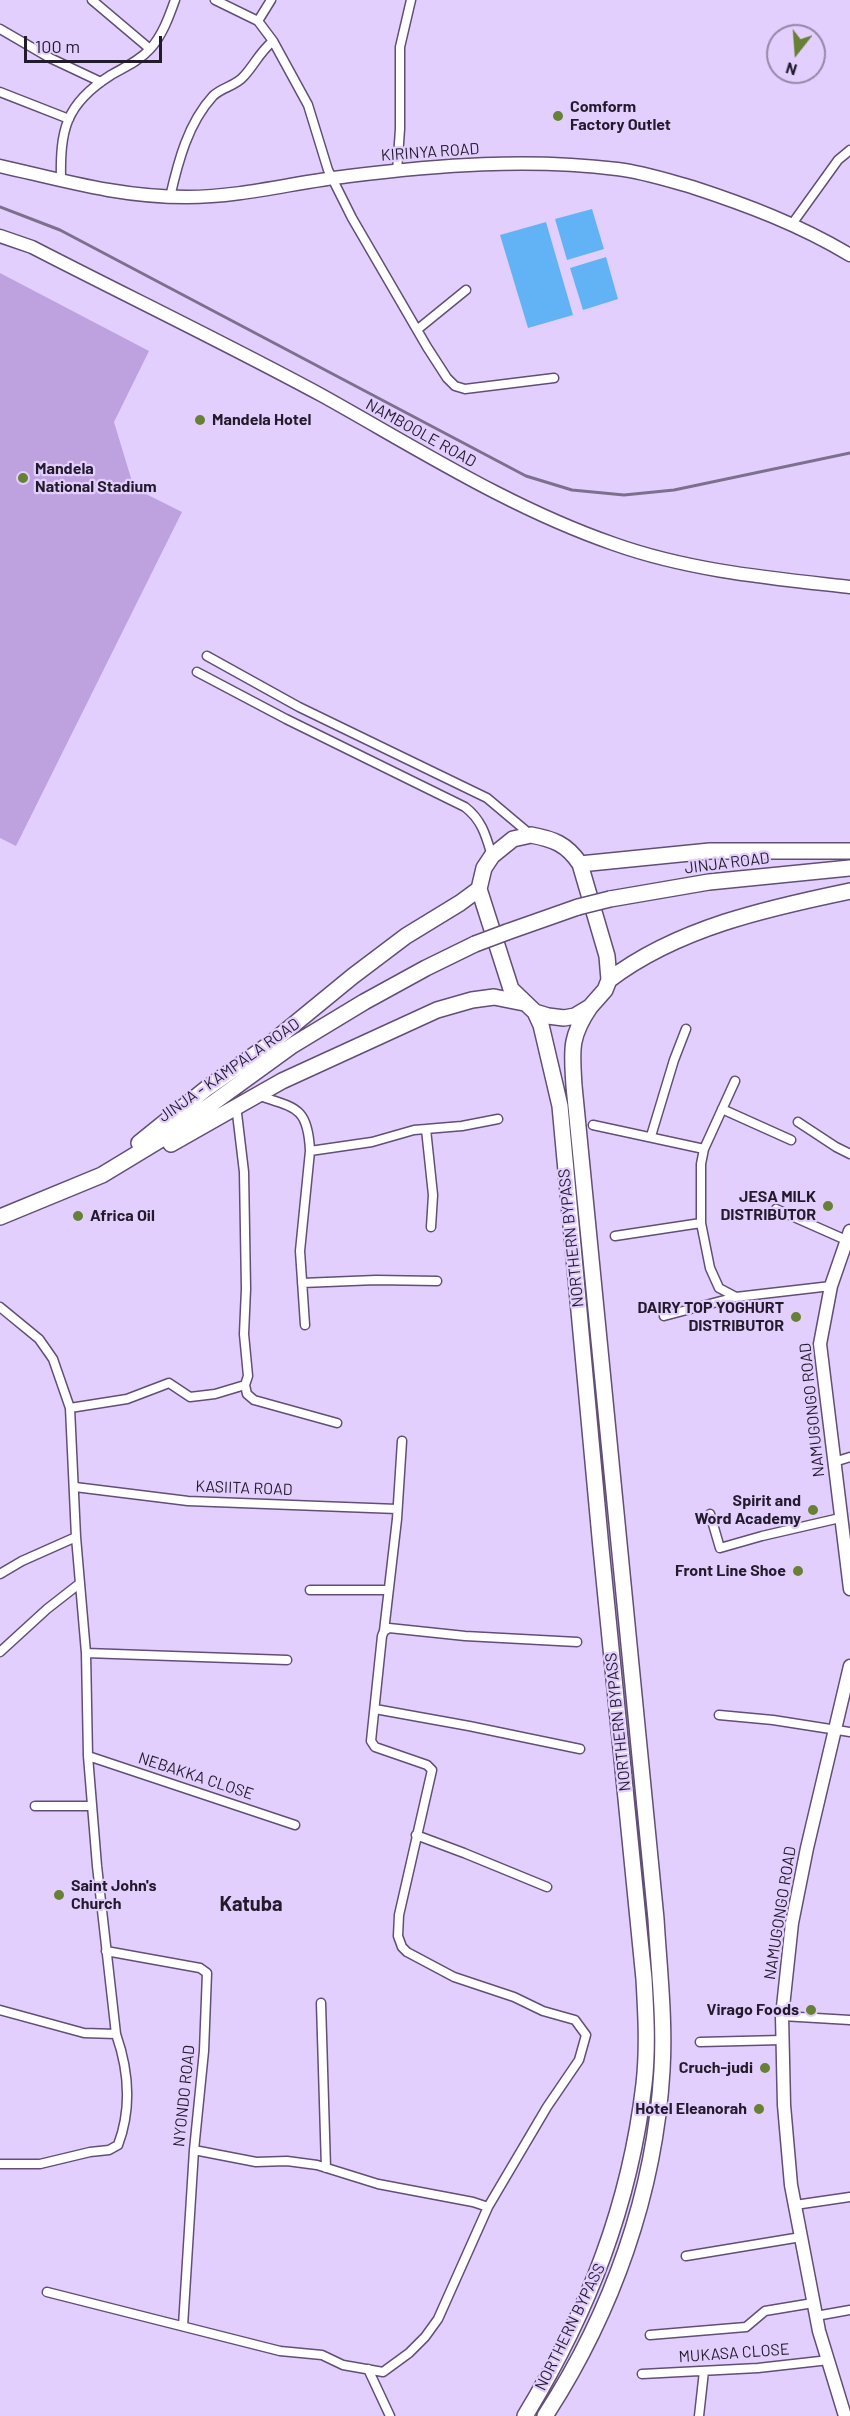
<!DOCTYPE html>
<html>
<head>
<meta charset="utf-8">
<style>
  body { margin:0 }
  #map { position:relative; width:850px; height:2416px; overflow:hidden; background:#e3cffd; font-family:Barlow,sans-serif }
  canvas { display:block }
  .north { position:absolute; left:766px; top:24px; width:60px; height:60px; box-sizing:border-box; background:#e3cffd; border:2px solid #9687a9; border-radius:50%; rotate:197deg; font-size:16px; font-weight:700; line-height:24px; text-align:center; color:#231b2c }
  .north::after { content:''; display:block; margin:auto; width:21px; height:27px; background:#678034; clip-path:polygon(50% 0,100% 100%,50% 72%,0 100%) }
  .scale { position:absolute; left:24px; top:36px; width:138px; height:27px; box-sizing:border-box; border:3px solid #231b2c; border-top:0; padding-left:8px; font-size:18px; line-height:21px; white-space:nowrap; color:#231b2c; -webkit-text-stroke:4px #e3cffd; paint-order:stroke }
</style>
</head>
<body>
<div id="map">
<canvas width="850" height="2416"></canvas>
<div class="north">N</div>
<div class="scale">100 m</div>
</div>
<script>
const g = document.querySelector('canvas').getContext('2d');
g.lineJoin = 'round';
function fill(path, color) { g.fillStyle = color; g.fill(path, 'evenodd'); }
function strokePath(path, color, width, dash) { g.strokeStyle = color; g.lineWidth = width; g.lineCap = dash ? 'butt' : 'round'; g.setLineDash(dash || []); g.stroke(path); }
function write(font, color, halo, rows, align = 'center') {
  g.font = font + ' Barlow,sans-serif'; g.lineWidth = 4.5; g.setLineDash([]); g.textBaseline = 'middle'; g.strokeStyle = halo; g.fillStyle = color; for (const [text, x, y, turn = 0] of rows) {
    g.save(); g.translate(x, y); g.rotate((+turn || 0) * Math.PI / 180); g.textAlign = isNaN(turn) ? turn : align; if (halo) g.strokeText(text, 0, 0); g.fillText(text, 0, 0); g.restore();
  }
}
const green = new Path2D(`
  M0,273L149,351L114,422L134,488L182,512L16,846L0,838Z`);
const water = new Path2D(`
  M592,209L604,249L567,260L555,219Z
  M546,222L573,315L528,328L500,235Z
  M606,257L618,299L583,310L570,268Z`);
const street = new Path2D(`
  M92,0L150,49
  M215,0L258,21L273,41L308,105L328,170L352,218L427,347L447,378L455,386L465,389L554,378
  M258,21L271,0
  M0,29L50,58L101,82
  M0,92L69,119
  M397,171L400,129V47L411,0
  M61,181C60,130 65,104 111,75C125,67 139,61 150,49C162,36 169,17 175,0
  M170,197C178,162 188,123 213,96C222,87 236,86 244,76C255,64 259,53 273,41
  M792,224L838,160L850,150
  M418,329L466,290
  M207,656L299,707L487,798L531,835
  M197,672L286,719L465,807C482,820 486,836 492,856
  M735,1081L704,1149L701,1164V1223L710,1268L719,1288L736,1297L831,1286
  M257,1095C295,1108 308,1106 310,1151L372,1142L414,1130L462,1126L498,1119
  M722,1109L791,1140
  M798,1122L836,1147L850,1154
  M593,1125L704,1149
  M426,1129L433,1195L431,1227
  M651,1136L674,1060L686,1029
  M776,1209L846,1240
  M615,1236L701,1223
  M302,1283L376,1280L437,1281
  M0,1307L39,1339L53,1359L70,1408L76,1537L86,1653L88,1756L97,1866L116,2034L84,2033L0,2010
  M664,1316L736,1297
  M305,1325L300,1251L310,1151
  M245,1385L247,1394L254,1400L337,1423
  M70,1408L127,1399L169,1383L190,1397L215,1394L245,1385L248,1376L244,1334L246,1289L244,1172L236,1105
  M834,1462L850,1457
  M75,1487L188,1501L397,1509
  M710,1514L720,1548L762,1536L840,1518
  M0,1574L22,1561L76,1537
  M310,1590H388
  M384,1631L397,1519L402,1441
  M0,1652L47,1609L79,1584
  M86,1653L287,1660
  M375,1709L469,1726L580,1749
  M719,1715L773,1720L850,1732
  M88,1756L295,1825
  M35,1806H92
  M416,1835L464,1853L547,1887
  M106,1951L200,1968L207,1973L204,2051L194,2150L183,2326
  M321,2003L326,2168
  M782,2016L850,2020
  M700,2042L782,2040
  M194,2150L256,2162L287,2161L317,2165L378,2184L473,2202L488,2207
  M0,2164H40L90,2152L109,2150L118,2145C132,2108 129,2071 116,2034
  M795,2205L850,2197
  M686,2256L801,2237
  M47,2292L280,2351L322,2355L343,2365L383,2372L409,2353L425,2337L438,2319L488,2207L547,2107L579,2060L586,2035L575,2020L543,2011L514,1997L454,1977L407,1952L402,1947L398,1936L399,1915L432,1770L427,1765L375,1747L371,1741L382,1636L384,1631L389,1628L465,1636L577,1642
  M816,2316L850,2310
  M650,2335L746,2327L765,2311L813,2303
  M368,2369L390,2416
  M642,2374L758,2368L829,2360
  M699,2416L704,2371`);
const secondary = new Path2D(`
  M0,166C66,181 119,197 187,197C243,197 295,182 349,176C438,165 528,158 617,169C643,172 667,180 692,187C747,205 800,225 850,255
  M0,236L32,247C129,297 227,344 323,396C418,449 510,508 614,544C690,571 770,578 850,587
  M850,1231L831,1286L820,1344L850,1589
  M845,2416L819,2331L791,2185L784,2105L782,2016L792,1923L807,1848L850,1666`);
const highway = new Path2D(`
  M531,835C553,839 567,844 580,864L607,956L609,980L605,990L590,1007L575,1016L564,1018L548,1016L535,1012L511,989L479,889L484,868L492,856L513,839Z
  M580,864L710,851H850
  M610,899L709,882L850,868
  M507,932L578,907
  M609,980C677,928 768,908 850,891
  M139,1143L207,1088L270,1044L353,976L406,936L460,903L479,889
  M171,1144L282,1081L437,1010L472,1000L494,997L524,1003
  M0,1217L102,1175L173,1132L293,1045L364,1002L426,968L475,944
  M525,2416C588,2312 630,2205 644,2084C648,2049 646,2014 644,1979L601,1548L560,1106L541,1025L535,1012
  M545,2416C612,2313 655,2193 662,2070C665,2020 659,1969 656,1919L574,1086C572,1051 569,1038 590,1007`);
const rail = new Path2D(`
  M0,207L60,230L526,476L572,490L624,495L674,490L850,453`);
const highwayBridge = new Path2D(`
  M578,907L610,899
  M475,944L507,932`);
const markers = [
  [558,116,6,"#678034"],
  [200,420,6,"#678034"],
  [23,478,6,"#678034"],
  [828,1206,6,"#678034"],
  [78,1216,6,"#678034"],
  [796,1317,6,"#678034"],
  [813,1510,6,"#678034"],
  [798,1571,6,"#678034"],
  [59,1895,6,"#678034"],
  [811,2010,6,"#678034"],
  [765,2068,6,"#678034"],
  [759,2109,6,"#678034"]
];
const poiNames = [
  ["Comform",570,107,"left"],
  ["Factory Outlet",570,125,"left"],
  ["Mandela Hotel",212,420,"left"],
  ["Mandela",35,469,"left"],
  ["National Stadium",35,487,"left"],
  ["JESA MILK",816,1197],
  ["DISTRIBUTOR",816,1215],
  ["Africa Oil",90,1216,"left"],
  ["DAIRY TOP YOGHURT",784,1308],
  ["DISTRIBUTOR",784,1326],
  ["Spirit and",801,1501],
  ["Word Academy",801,1519],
  ["Front Line Shoe",786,1571],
  ["Saint John's",71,1886,"left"],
  ["Church",71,1904,"left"],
  ["Virago Foods",799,2010],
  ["Cruch-judi",753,2068],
  ["Hotel Eleanorah",747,2109]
];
const streetNames = [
  ["KIRINYA ROAD",430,152,-4],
  ["NAMBOOLE ROAD",421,433,29],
  ["JINJA ROAD",727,863,-7],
  ["JINJA - KAMPALA ROAD",229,1070,-35],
  ["NORTHERN BYPASS",571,1238,-96],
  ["NAMUGONGO ROAD",812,1410,-96],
  ["KASIITA ROAD",244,1488,2],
  ["NORTHERN BYPASS",618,1722,-96],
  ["NEBAKKA CLOSE",196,1776,18],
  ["NAMUGONGO ROAD",780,1913,-81],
  ["NYONDO ROAD",184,2096,-84],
  ["NORTHERN BYPASS",570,2327,-64],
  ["MUKASA CLOSE",734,2353,-4]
];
const quarterNames = [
  ["Katuba",251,1904]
];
fill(green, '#bea2e0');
fill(water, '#62b3f5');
strokePath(street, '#614f76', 11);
strokePath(secondary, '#614f76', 15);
strokePath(highway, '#614f76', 18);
strokePath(street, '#fff', 8);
strokePath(secondary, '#fff', 12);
strokePath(highway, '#fff', 15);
strokePath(rail, '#7d708e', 3);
strokePath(highwayBridge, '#614f76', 18, []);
strokePath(highwayBridge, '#fff', 15);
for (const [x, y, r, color] of markers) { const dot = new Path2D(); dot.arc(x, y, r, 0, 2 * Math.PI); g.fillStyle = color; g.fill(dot); strokePath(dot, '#e3cffd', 2); }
write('bold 16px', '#231b2c', '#e3cffd', poiNames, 'right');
write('16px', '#231b2c', '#e3cffd', streetNames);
write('bold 20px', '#231b2c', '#e3cffd', quarterNames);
</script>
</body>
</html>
